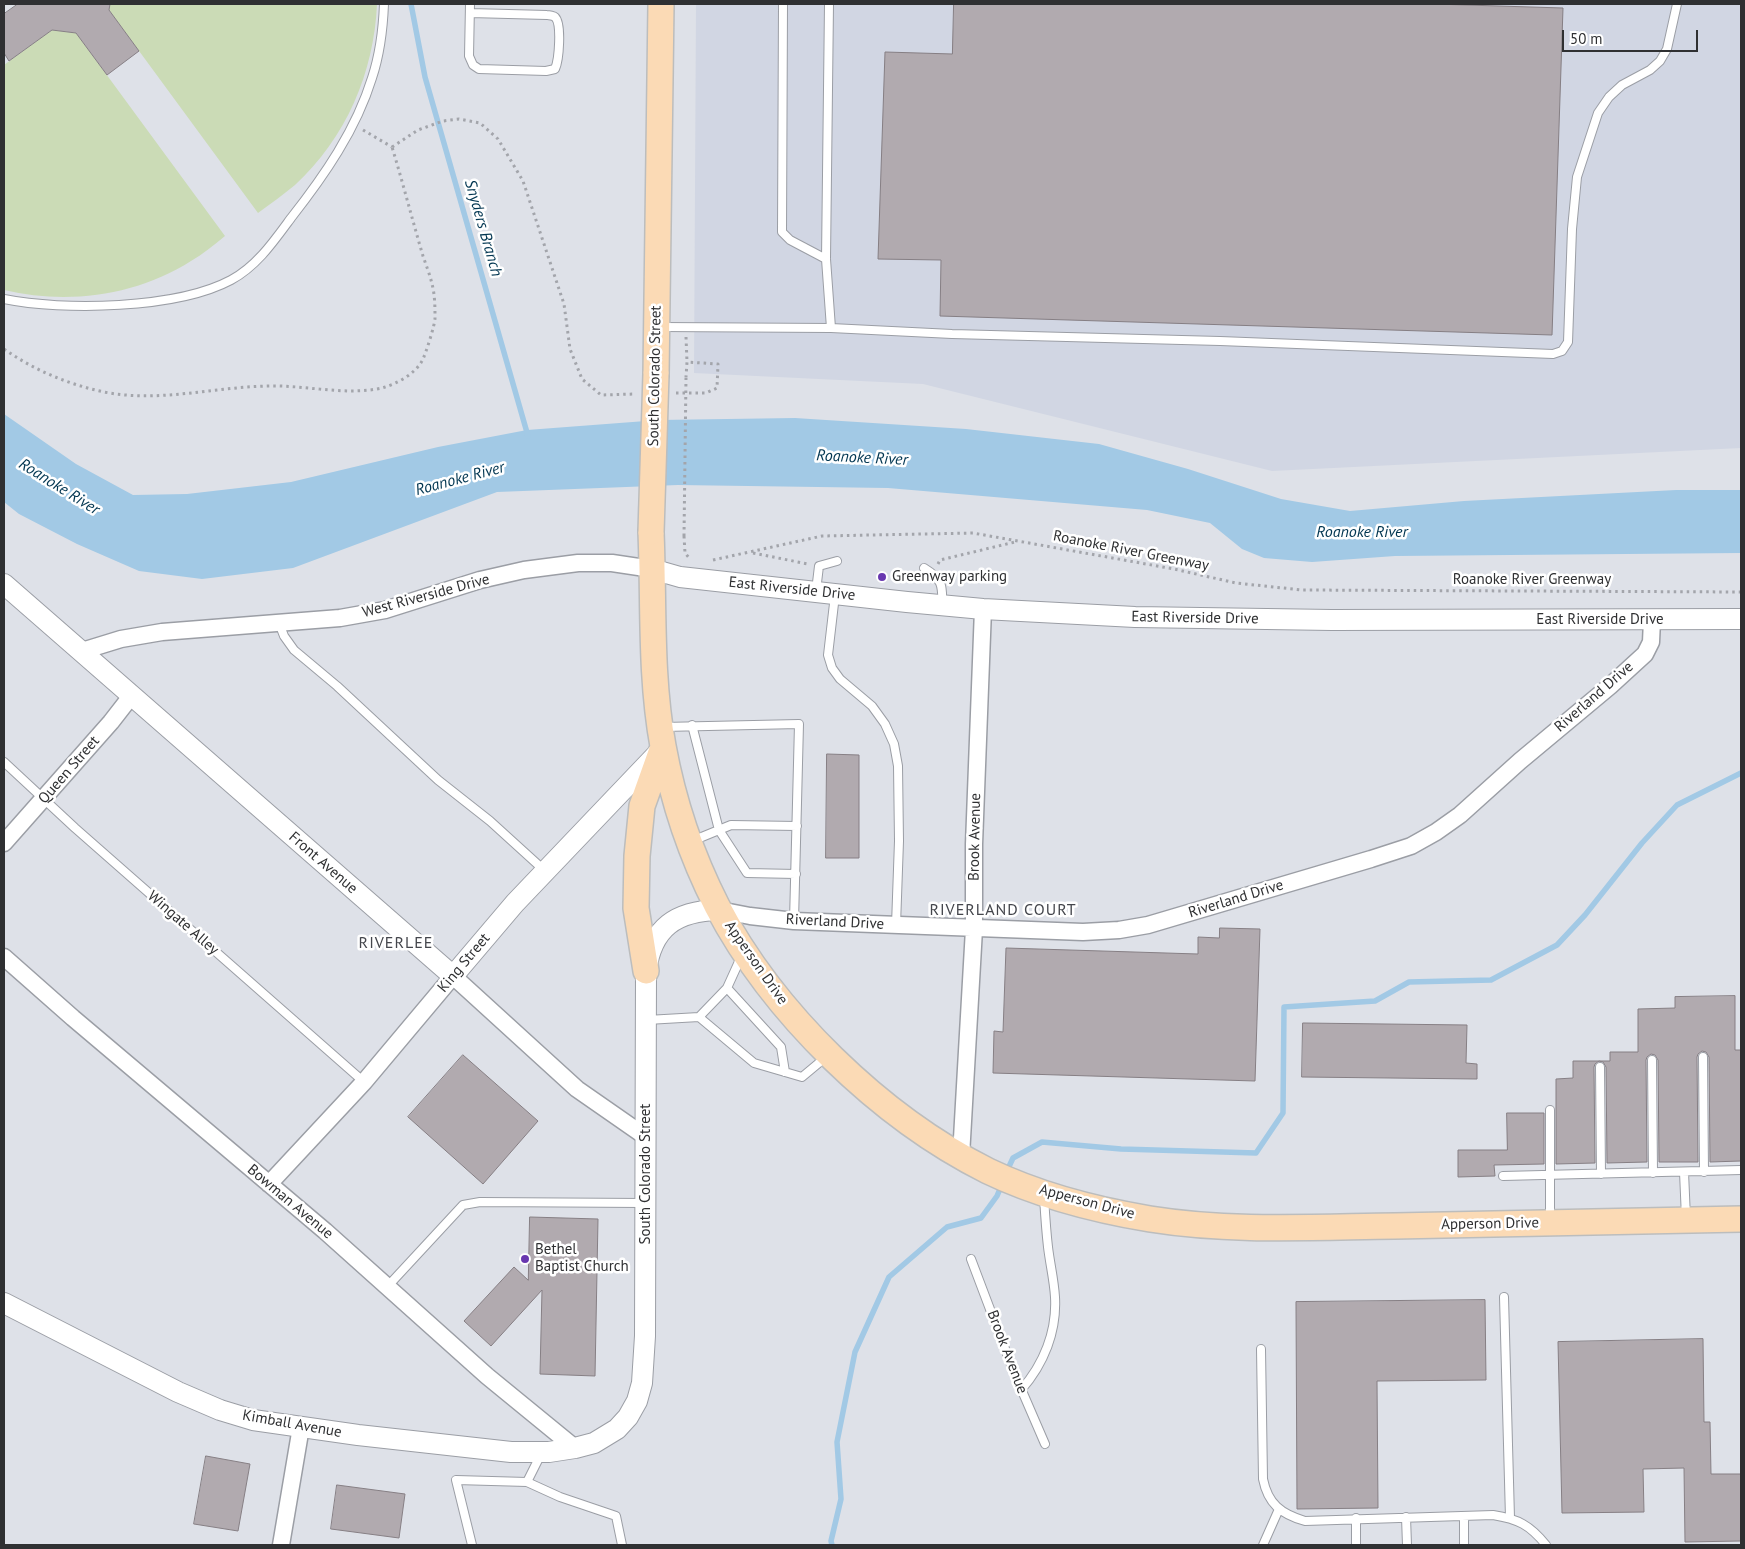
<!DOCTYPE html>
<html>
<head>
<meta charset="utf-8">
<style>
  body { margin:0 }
  #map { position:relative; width:1745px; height:1549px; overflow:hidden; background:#dee1e8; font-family:"PT Sans",sans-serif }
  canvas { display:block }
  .frame { position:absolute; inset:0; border:5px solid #2f3032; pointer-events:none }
  .scale { position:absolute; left:1562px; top:30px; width:136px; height:22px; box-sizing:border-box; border:2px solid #2f3032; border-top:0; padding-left:6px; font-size:15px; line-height:18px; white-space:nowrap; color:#2f3032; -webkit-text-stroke:4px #fff; paint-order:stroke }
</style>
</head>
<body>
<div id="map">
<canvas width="1745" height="1549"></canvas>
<div class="frame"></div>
<div class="scale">50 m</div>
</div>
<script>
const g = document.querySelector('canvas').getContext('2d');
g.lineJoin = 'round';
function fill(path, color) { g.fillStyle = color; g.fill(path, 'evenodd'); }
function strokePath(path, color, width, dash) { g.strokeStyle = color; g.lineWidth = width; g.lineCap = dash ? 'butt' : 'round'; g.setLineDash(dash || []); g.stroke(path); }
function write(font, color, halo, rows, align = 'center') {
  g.font = font + ' "PT Sans",sans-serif'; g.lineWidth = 5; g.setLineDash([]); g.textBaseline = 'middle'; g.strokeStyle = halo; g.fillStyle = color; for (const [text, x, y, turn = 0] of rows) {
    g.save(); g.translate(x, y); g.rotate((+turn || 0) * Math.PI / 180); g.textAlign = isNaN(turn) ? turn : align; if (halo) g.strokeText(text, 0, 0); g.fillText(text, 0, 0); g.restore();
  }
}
const built = new Path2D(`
  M696,4H1741V448L1272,471L923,384L694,373Z`);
const green = new Path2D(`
  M110,4H377C374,73 346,138 295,185C283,195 270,204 258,213L109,10Z
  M52,30L76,33L225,236C214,245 203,254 191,261C136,296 67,305 4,290V65Z`);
const water = new Path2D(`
  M4,414L76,464L133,495L187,494L291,482L438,447L527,430L659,420L795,418L966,429L1099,444L1188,469L1281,499L1350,511L1464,501L1676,490H1741V553L1395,556L1312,562L1264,558L1242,549L1210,523L1147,510L888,488L678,485L497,492L293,568L202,579L139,571L77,544L19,514L4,502Z`);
const stream = new Path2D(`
  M411,4L425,77L528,436
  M1006,1173L1013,1158L1042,1142L1121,1149L1256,1153L1283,1113L1284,1007L1375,1001L1409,982L1491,980L1557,945L1585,915L1642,843L1677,805L1741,773
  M832,1545L831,1541L841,1499L837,1442L855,1352L889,1277L947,1227L981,1218L997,1196L1002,1184`);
const building = new Path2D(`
  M18,4H110L109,10L139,51L107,75L76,33L52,30L9,61L4,53V14Z
  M954,4H1434L1563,8L1552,335L940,316L941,260L878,259L885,52L952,54Z
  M827,754L859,755V858H826Z
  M1220,928L1260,929L1255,1081L993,1073L994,1031L1003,1032L1006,948L1198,954V937L1219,938Z
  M1735,996V1050H1741V1161L1710,1162L1709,1057L1706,1052L1702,1051L1698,1054L1697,1057L1698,1162H1659L1658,1060L1655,1055L1651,1054L1647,1057L1646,1060L1647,1162L1607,1163L1606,1067L1603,1062L1599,1061L1595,1064L1594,1067L1595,1163L1556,1164V1079L1573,1078V1061H1610V1052H1638V1009L1675,1008V997Z
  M1303,1023L1467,1025L1466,1063L1477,1064V1079L1302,1077Z
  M463,1055L538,1121L483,1184L408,1117Z
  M1507,1113H1544V1164L1494,1165L1495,1176L1458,1177V1150H1507Z
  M530,1217L598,1219L595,1376L540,1374L542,1290L491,1346L464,1321L514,1267L528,1280Z
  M1485,1300L1486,1380L1377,1381L1378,1508L1297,1509L1296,1302Z
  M1703,1339L1704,1422H1710L1711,1474H1741V1541L1685,1542L1684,1468L1643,1469L1644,1512L1562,1513L1558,1342Z
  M206,1456L250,1464L238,1531L194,1524Z
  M337,1485L405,1494L399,1538L331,1529Z`);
const path = new Path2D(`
  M363,130L392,147
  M392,147L418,130L443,121L459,119L480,123L498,139L523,181L564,304L570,349L582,379L601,395L635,394
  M686,337L687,362
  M4,349C34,370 67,384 104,392C160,403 212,387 269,386C306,385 345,396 382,388C396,384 414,375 422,361C425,356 435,325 435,318C435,308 435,295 432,284C430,275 426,265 423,256C412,219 403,183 392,147
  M676,393H706L717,388L718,364L687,362L686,377
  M684,536L685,553L690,559
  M753,553L808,564
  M713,560L822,536L973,533L1174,569L1236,583L1302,590L1741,592
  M938,564L940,560L1015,542`);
const service = new Path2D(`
  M470,4L469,56L473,65L479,69L546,71L555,69C559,60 562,24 555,17C554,16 549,15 547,15L470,13
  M783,4L782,232L790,240L826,259
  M829,4L826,259L831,328
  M4,299C63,311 177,309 231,280C257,266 274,241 291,218C324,176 356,130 372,78C380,54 383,29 384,4
  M660,327L831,328L952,334L1220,341L1553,354L1562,351L1568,342L1572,229L1577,177L1598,113L1609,97L1622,85L1650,70L1660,61L1667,49L1677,4
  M924,568C942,579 943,585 942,605
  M816,591L819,566L837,561
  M835,595L828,655L832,668L840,679L872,706L885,724L894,744L898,766L899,841L896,925
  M279,623L284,636L294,650L337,686L438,780L490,821L545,871
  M692,725L719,830L747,873L796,874
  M663,727L799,724L794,921
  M4,762L75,828L364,1082
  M692,841L731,825L797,826
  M727,988L781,1047L785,1072
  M699,1017L754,1063L802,1077L826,1057
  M647,1020L699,1017L727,988L742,955
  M1703,1057L1704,1172
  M1652,1060L1653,1173
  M1600,1067L1601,1174
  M1550,1110V1218
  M1684,1172L1686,1218
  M1503,1176L1741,1170
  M971,1259L1013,1370L1045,1444
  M387,1287L463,1205L480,1202L644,1203
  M1504,1297L1510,1518
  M1261,1349L1263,1479C1268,1504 1281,1514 1305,1521L1493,1515C1518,1519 1530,1525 1546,1545
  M1021,1390C1044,1364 1057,1331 1055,1297C1054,1280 1050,1264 1048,1247C1046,1230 1045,1213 1044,1197
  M527,1482L541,1454
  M1464,1516V1545
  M1406,1517L1407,1545
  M1356,1518V1545
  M472,1545L456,1480L527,1482L560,1497L616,1516L622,1545
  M1263,1545L1279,1509`);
const minor = new Path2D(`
  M82,651L121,639L162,632L340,618L385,610L480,580L524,570L578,563H612L652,569
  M4,843L111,722L132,695
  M719,910L750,916L794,921L1083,932L1119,930L1148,925L1371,859L1411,846L1436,832L1460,815L1520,761L1610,686L1645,654L1651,642L1652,620
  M4,957L73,1018L325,1231L487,1376L575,1448
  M961,1156L974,929V844L983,609
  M269,1184L364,1082L453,976L577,1089L646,1137
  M281,1545L301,1427`);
const tertiary = new Path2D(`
  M652,569L680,577L907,602L983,609L1135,617L1332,620L1741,619
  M4,584L453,976L515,903L660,751
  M4,1303L178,1392L220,1410L253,1420L358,1435L511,1452H549L575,1448L594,1443L617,1429L628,1417L637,1401L642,1383L645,1336L646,971C652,927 676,911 719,910`);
const primary = new Path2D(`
  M656,374L661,4
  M651,532C654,604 650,675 663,746C673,801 692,857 717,906C773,1013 880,1117 988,1171C1038,1195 1096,1210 1150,1219C1231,1232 1314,1227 1395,1226C1511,1224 1626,1221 1741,1219
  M646,971L636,908L637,856L642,806L663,747`);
const pathBridge = new Path2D(`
  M684,536L686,377`);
const primaryBridge = new Path2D(`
  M651,532L656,374`);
const markers = [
  [882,577,5,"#6837af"],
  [525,1259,5,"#6837af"]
];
const streetNames = [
  ["South Colorado Street",655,376,-89],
  ["Roanoke River Greenway",1131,551,11],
  ["Roanoke River Greenway",1532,580],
  ["East Riverside Drive",792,589,6],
  ["West Riverside Drive",426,596,-15],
  ["East Riverside Drive",1195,618,1],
  ["East Riverside Drive",1600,620],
  ["Riverland Drive",1594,697,-41],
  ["Queen Street",69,770,-49],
  ["Brook Avenue",975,837,-89],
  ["Front Avenue",323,863,41],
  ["Riverland Drive",1236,899,-17],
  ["Riverland Drive",835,922,3],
  ["Wingate Alley",183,923,41],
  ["King Street",464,963,-50],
  ["Apperson Drive",756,963,55],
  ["South Colorado Street",646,1174,-90],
  ["Bowman Avenue",290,1202,40],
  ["Apperson Drive",1087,1202,15],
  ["Apperson Drive",1490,1224,-1],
  ["Brook Avenue",1007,1352,69],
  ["Kimball Avenue",292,1424,10]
];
const poiNames = [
  ["Greenway parking",892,577],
  ["Bethel",535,1250],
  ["Baptist Church",535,1267]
];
const waterNames = [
  ["Snyders Branch",483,228,74],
  ["Roanoke River",862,458,3],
  ["Roanoke River",460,479,-15],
  ["Roanoke River",59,487,32],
  ["Roanoke River",1362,532]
];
const neighbourhoodNames = [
  ["RIVERLAND COURT",1003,910],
  ["RIVERLEE",396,943]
];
fill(built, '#d1d6e3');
fill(green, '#cbdbb6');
fill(water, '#a2c9e5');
strokePath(stream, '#a2c9e5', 5.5);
fill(building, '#b1aaaf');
strokePath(building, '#867f84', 1);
strokePath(service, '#9b9ea5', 10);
strokePath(minor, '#9b9ea5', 19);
strokePath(tertiary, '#9b9ea5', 22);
strokePath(primary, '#bcbdbd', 28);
strokePath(path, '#a3a5ab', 3, [2.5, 4]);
strokePath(service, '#fff', 8);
strokePath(minor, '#fff', 16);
strokePath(tertiary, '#fff', 20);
strokePath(primary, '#fbdab5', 25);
strokePath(primaryBridge, '#bcbdbd', 28, []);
strokePath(pathBridge, '#a3a5ab', 3, [2.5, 4]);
strokePath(primaryBridge, '#fbdab5', 25);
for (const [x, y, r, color] of markers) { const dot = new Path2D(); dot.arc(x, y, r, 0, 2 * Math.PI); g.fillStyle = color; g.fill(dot); strokePath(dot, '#fff', 2); }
write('15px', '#2f3032', '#fff', streetNames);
write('15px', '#2f3032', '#fff', poiNames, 'left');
write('italic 16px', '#023651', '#fff', waterNames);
g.letterSpacing = '1px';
write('16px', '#44464c', '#fff', neighbourhoodNames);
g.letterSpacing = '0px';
</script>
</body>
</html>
